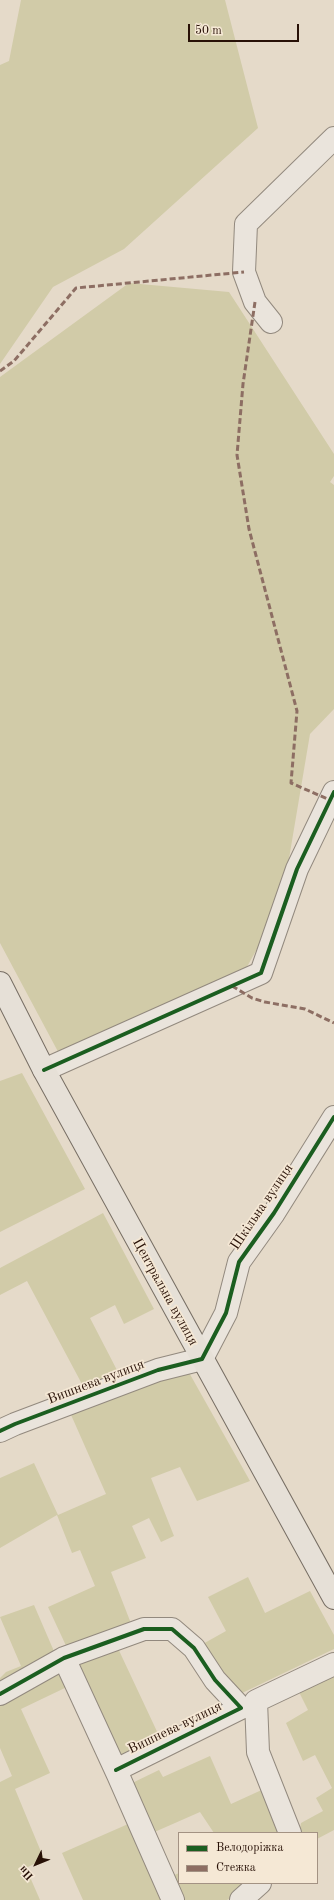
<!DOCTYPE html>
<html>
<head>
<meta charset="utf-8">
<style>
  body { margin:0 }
  #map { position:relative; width:334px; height:1900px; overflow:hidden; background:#e5dac9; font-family:"Old Standard TT",serif }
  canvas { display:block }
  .legend { position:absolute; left:178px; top:1832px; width:140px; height:52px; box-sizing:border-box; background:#f5e8d5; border:1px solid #a39283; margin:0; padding:5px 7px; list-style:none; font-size:12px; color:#281107 }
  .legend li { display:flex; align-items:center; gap:8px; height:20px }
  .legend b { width:20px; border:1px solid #a39283 }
  .north { position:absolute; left:16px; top:1844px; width:40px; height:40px; -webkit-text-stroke:3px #f5e8d5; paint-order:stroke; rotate:227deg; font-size:11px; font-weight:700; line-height:16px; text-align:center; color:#281107 }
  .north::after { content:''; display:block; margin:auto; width:14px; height:18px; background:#281107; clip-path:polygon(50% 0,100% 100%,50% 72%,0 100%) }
  .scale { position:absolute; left:188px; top:24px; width:111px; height:18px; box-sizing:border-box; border:2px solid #281107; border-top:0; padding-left:5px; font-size:12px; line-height:14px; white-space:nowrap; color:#281107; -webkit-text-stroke:3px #f5e8d5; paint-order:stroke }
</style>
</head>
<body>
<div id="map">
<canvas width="334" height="1900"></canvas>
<ul class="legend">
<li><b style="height:5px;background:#1b5e20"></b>Велодоріжка</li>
<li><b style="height:5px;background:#8d6e63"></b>Стежка</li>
</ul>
<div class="north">Пн</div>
<div class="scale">50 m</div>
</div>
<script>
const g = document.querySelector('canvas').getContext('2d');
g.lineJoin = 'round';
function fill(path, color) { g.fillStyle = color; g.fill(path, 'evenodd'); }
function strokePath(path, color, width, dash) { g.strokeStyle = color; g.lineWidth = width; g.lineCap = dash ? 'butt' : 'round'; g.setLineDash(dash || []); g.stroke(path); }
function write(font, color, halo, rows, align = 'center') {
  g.font = font + ' "Old Standard TT",serif'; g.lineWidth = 3.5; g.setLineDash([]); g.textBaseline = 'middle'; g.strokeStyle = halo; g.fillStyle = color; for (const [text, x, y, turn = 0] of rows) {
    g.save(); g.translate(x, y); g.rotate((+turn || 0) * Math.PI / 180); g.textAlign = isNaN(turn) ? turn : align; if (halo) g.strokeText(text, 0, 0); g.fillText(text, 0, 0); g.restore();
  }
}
const green = new Path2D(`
  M21,0H225L258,128L124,249L53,287L0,364V65L9,61Z
  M129,283L229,292L334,454V476L330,482L334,485V709L310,734L281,906L234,990L63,1061L0,943V377Z
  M22,1073L85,1189L0,1232V1081Z
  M103,1213L154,1309L124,1324L115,1305L90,1318L119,1374L83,1386L27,1281L0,1295V1268Z
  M187,1369L250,1481L197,1501L180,1467L151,1478L174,1536L161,1542L149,1518L132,1526L146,1558L111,1572L132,1626L68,1650L48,1607L95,1586L80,1550L72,1553L57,1515L0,1548V1478L34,1463L58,1515L106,1494L68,1408Z
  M248,1577L265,1613L310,1591L334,1635V1649L240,1694L201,1645L226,1631L208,1597Z
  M34,1605L69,1686L21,1709L50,1773L15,1789L44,1859L26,1868L40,1900H0V1782L12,1776L0,1748V1678L6,1672L21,1666L0,1617Z
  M115,1642L161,1740L116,1761L78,1676V1660Z
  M334,1672V1830L317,1839V1833H299L301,1823L323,1811L316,1798L332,1788L315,1755L303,1761L286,1723L308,1710L299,1692Z
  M210,1756L231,1804L266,1788L283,1833H214L200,1812L150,1834L128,1785L159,1770L163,1777Z
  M135,1821L168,1900H83L62,1853Z
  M179,1873V1883H251L242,1892L227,1900H178L168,1878Z`);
const minor = new Path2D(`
  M271,322L255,302L244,272L246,224L334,138
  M44,1070L261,973L297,869L334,792
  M0,1431L15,1424L158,1370L202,1359L226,1313L239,1262L274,1213L334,1117
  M64,1658L118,1775L173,1900
  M0,1694L64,1658L144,1629H172L194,1648L215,1680L241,1708L116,1770
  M290,1833L258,1752L256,1701L334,1664
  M241,1900L260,1883`);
const major = new Path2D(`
  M0,983L44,1070L334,1598`);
const quiet = new Path2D(`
  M255,302L243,384L237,455L249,529L297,711L291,783L330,800
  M0,371L14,361L76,288L244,272
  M232,986L252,998L265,1002L305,1009L334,1023`);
const cycleway = new Path2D(`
  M44,1070L261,973L297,869L334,792
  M0,1431L15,1424L158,1370L202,1359L226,1313L239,1262L274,1213L334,1117
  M0,1694L64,1658L144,1629H172L194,1648L215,1680L241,1708L116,1770`);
const streetNames = [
  ["Шкільна вулиця",262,1207,-56],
  ["Центральна вулиця",165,1292,61],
  ["Вишнева вулиця",96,1382,-21],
  ["Вишнева вулиця",175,1728,-26]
];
fill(green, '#d1cba8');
strokePath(minor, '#92897e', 24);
strokePath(major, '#776e64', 24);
strokePath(minor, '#eae4dc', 22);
strokePath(major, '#e6e0d7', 22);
strokePath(quiet, '#8d6e63', 3, [6, 3]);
strokePath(cycleway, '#1b5e20', 4);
write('14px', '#281107', '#f5e8d5', streetNames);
</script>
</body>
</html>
